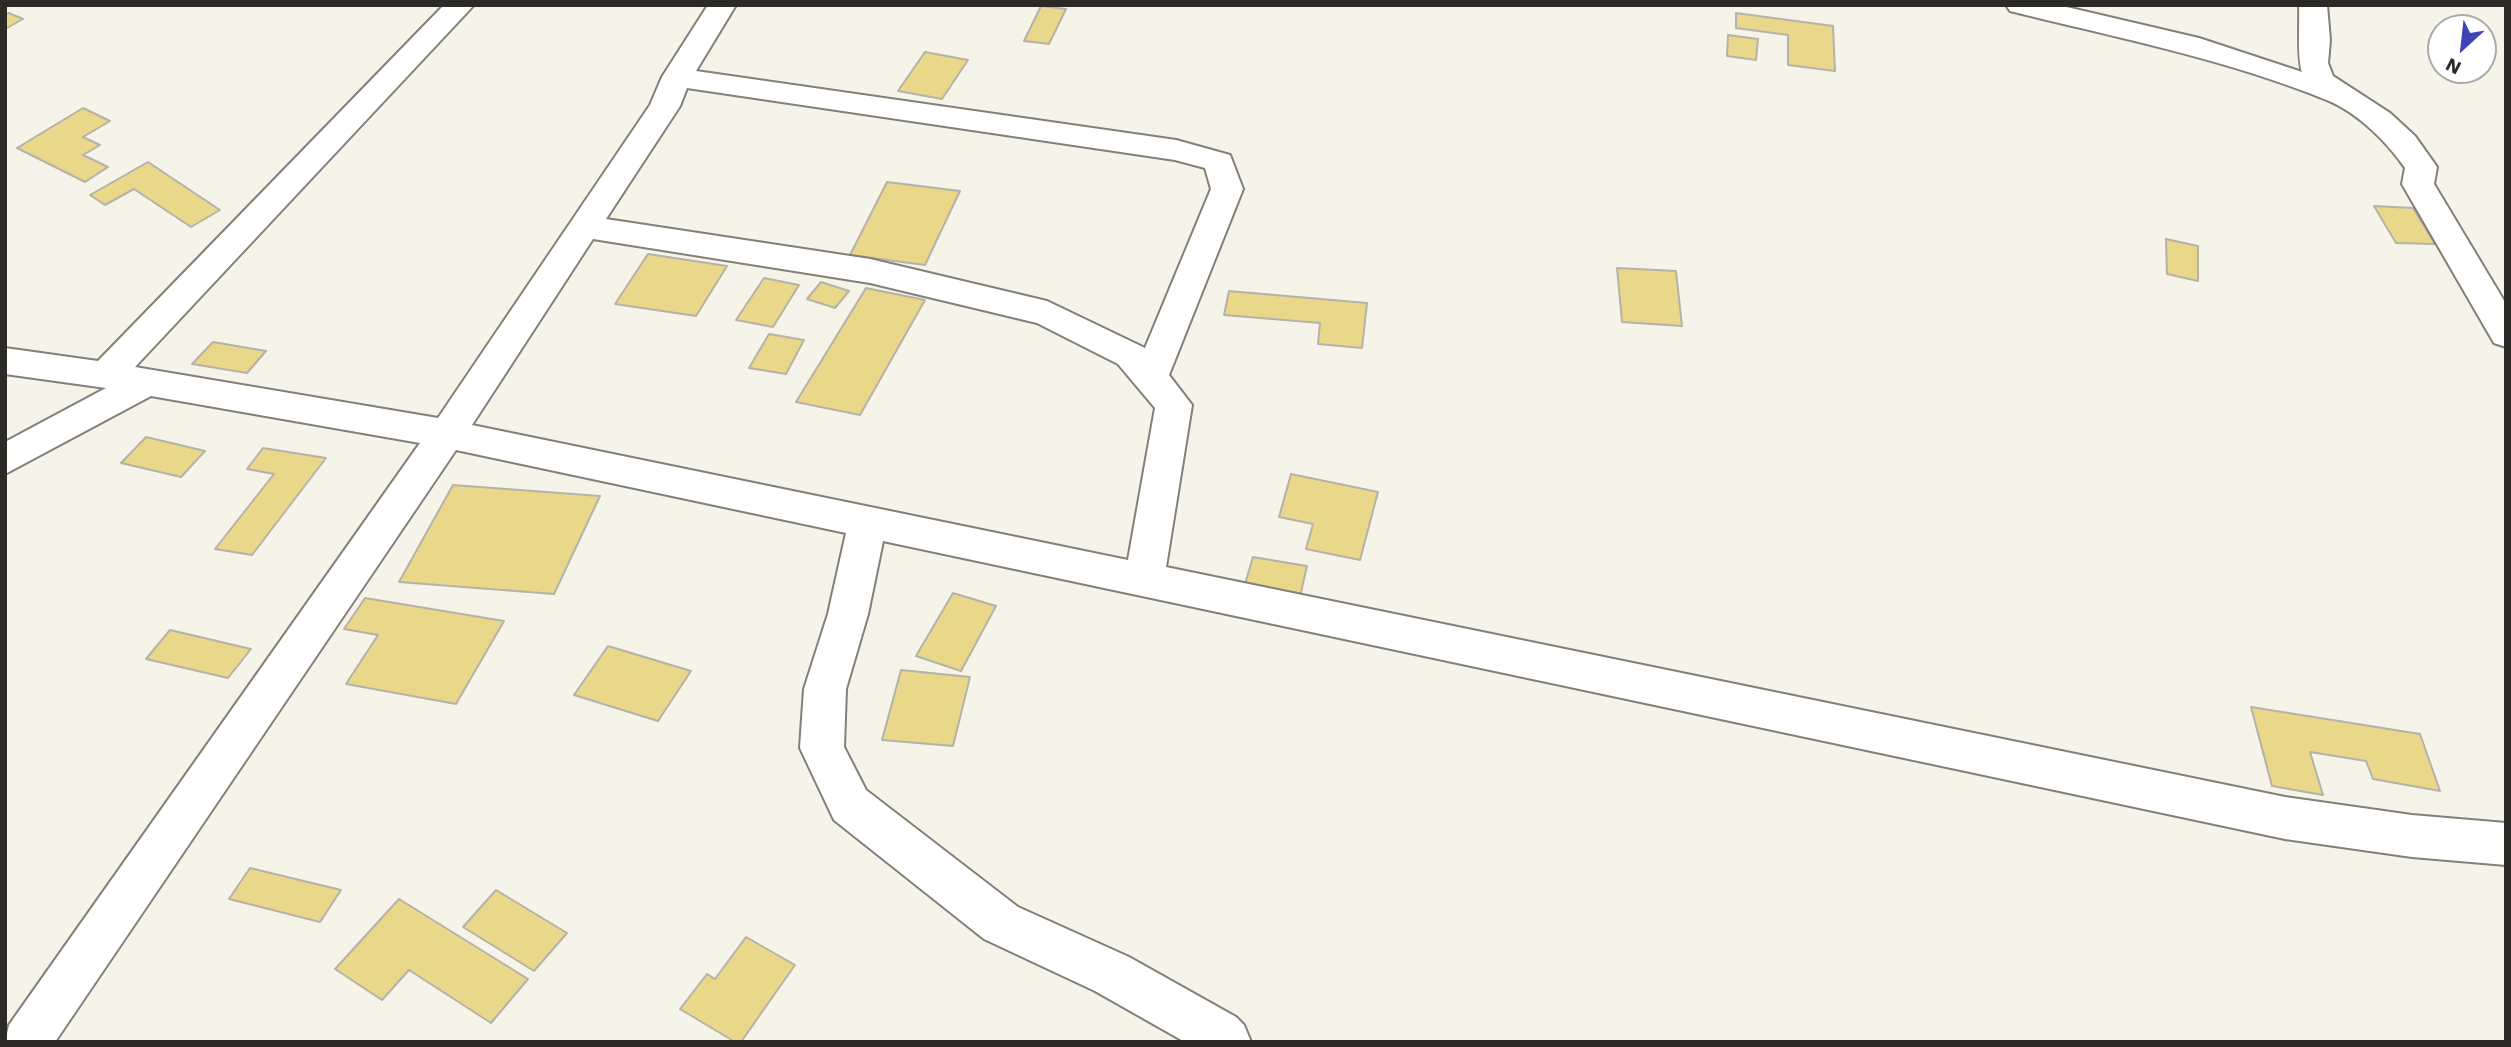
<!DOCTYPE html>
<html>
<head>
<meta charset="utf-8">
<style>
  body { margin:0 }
  #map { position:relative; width:2511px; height:1047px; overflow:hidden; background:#f6f4e9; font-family:"Work Sans",sans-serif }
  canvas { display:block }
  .frame { position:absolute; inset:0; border:7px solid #2b2a26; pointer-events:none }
  .north { position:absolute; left:2427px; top:14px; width:70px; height:70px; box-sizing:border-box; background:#fff; border:2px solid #aaaaa8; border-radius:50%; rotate:207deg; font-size:19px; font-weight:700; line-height:28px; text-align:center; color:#2b2a26 }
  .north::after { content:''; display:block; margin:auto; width:24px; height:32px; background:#4044b9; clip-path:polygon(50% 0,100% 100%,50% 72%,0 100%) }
</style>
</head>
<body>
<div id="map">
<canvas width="2511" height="1047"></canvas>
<div class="frame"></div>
<div class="north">N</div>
</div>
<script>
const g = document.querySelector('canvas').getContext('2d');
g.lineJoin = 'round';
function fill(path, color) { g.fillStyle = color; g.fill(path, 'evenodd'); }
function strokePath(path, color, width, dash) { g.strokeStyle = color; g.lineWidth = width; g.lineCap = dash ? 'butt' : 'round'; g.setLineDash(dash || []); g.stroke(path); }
const building = new Path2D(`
  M1041,6L1066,9L1049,44L1024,41Z
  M9,13L23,19L5,29V15Z
  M1736,13L1833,26L1835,71L1788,65V35L1736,28Z
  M1728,35L1758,39L1756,60L1727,56Z
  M925,52L968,60L942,99L898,91Z
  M83,108L110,121L83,137L100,145L83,155L108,167L85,182L17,148Z
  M148,162L220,210L191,227L134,189L105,205L90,195Z
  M887,182L960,191L925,265L850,255Z
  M2374,206L2413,208L2435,244L2396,243Z
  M2166,239L2198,246V281L2167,274Z
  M648,254L727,266L696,316L615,304Z
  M1617,268L1676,271L1682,326L1622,322Z
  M764,278L799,285L773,327L736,320Z
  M821,282L849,291L835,308L807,299Z
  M866,288L925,300L860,415L796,402Z
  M1229,291L1367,303L1362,348L1318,344L1320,323L1224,315Z
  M769,334L804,340L786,374L749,368Z
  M213,342L266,351L247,373L192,364Z
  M146,437L205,451L181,477L121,463Z
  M263,448L326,458L252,555L215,549L274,474L247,469Z
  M1291,474L1378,492L1360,560L1306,549L1313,524L1279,517Z
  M453,485L600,496L554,594L399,582Z
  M1253,557L1307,566L1300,597L1244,587Z
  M953,593L996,606L961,671L916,656Z
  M365,598L504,621L456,704L346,684L378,635L344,629Z
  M170,630L251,649L228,678L146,659Z
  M608,646L691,671L658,721L574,695Z
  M901,670L970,677L953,746L882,740Z
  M2251,707L2420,734L2440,791L2373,779L2366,761L2310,752L2323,795L2272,786Z
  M250,868L341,890L320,922L229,899Z
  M496,890L567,933L534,971L463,927Z
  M399,899L528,979L491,1023L409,970L382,1000L335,969Z
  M746,937L795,965L741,1042H735L680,1009L707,974L715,979Z`);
const minor = new Path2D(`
  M444,5H474L135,367L438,418L650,105L662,77L708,5H736L696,71L1176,140L1230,155L1243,189L1169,375L1192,405L1166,567L2285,797L2412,815L2506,823V865L2412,857L2285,839L883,541L868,614L846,689L844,747L866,790L1018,907L1129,957L1236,1017L1244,1025L1251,1042H1185L1095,991L984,939L834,820L800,748L804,689L828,614L846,533L456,450L55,1042H5L9,1025L420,443L151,396L5,474V442L106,388L5,374V348L98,361ZM687,88L1175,160L1205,168L1211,189L1145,348L1047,301L870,259L606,219L680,106ZM593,239L870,283L1037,323L1118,364L1155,408L1128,560L472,425Z
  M2006,5H2058L2199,38L2302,72C2297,58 2300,23 2299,5H2327L2330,40L2328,63L2333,76L2390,113L2415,136L2437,167L2434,184L2506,304V347L2494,343L2402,184L2405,168C2387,142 2359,114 2329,101C2227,59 2118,38 2010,11Z`);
fill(building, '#e9d78a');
strokePath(building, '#b5b2a9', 2);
strokePath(minor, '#828077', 4);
fill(minor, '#fff');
</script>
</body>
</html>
